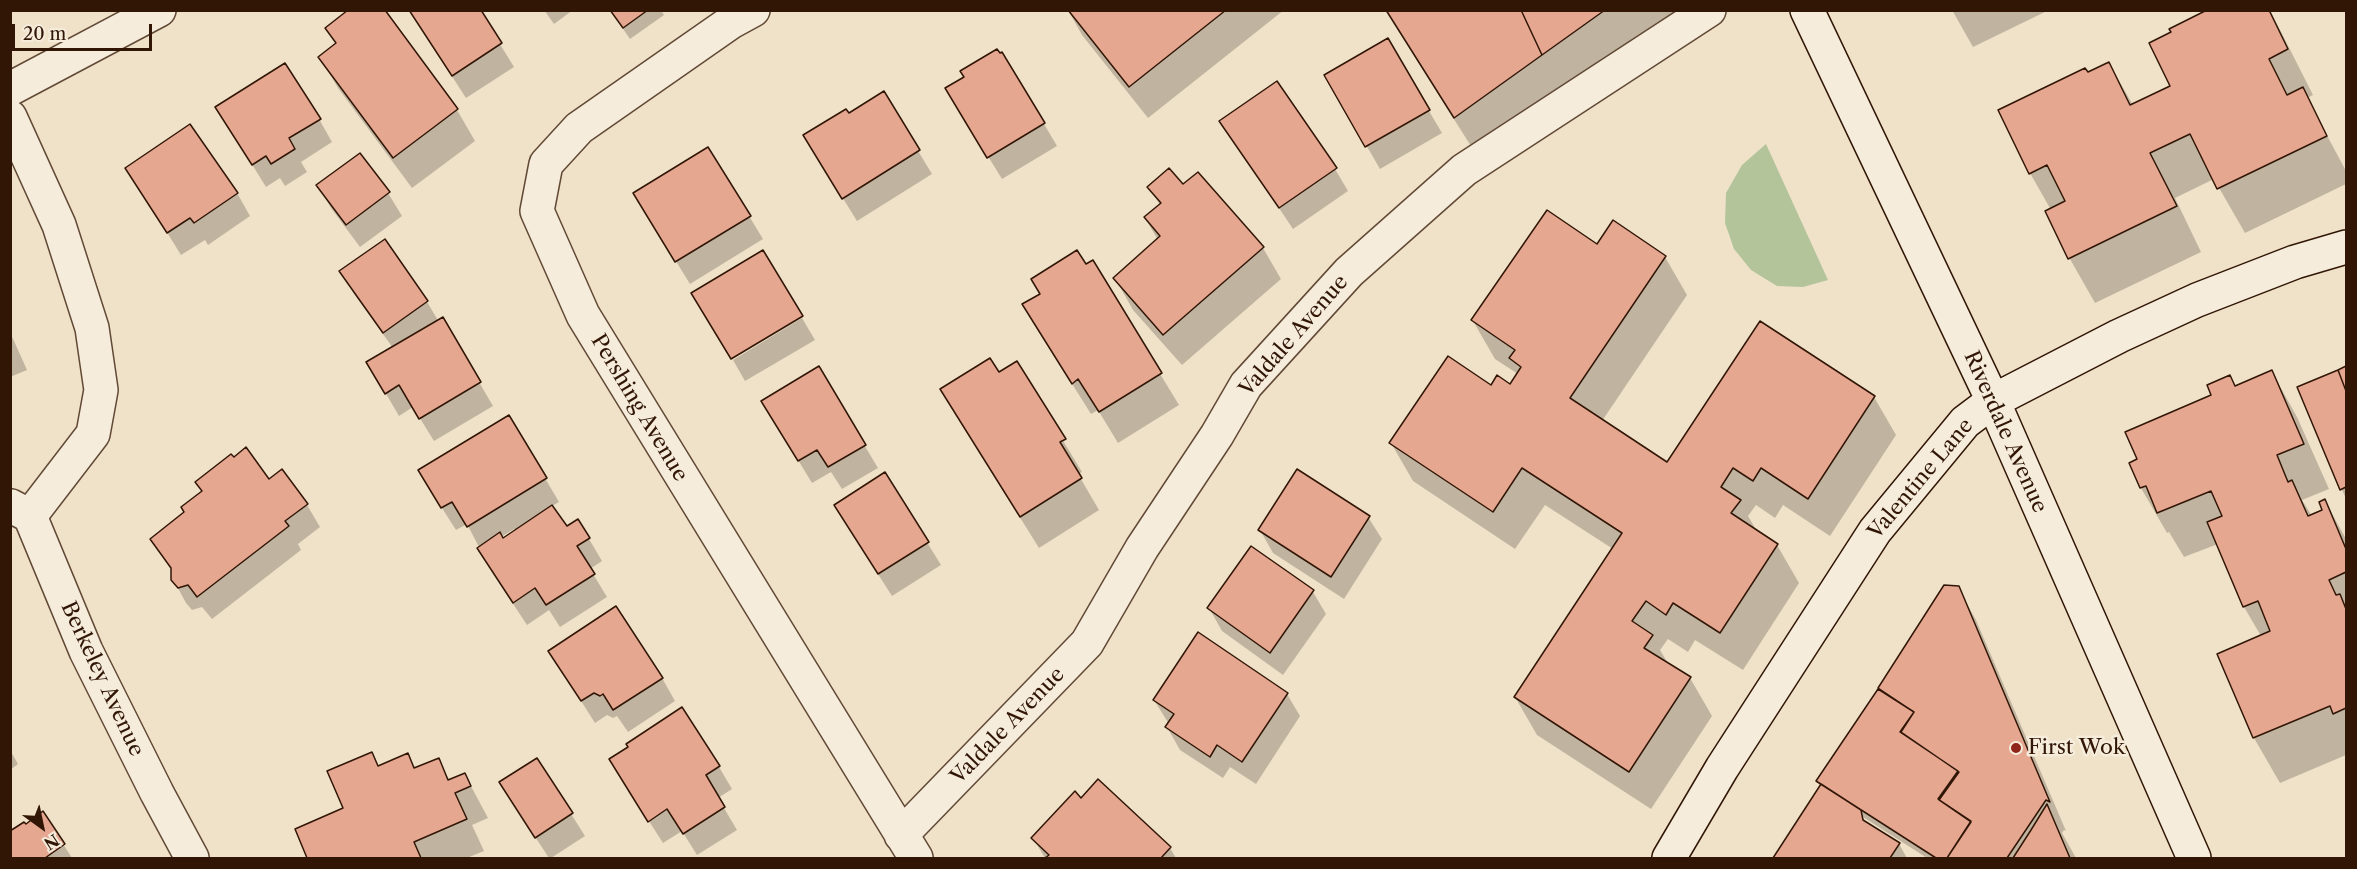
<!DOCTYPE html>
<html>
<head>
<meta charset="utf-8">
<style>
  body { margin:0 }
  #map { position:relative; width:2357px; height:869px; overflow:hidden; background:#f0e2c8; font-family:"Libre Caslon Text",serif }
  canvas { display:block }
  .frame { position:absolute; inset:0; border:12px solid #311606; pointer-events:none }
  .north { position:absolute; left:12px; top:797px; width:60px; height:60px; -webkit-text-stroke:4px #f5ecdb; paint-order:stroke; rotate:147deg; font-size:16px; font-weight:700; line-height:24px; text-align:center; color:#311606 }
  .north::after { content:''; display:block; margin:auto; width:21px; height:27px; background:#311606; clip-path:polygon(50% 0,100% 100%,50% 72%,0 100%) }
  .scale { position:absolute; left:12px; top:24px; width:140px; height:27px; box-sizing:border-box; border:3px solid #311606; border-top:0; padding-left:8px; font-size:18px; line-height:21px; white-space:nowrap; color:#311606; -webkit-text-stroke:4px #f5ecdb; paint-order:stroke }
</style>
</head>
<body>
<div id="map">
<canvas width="2357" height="869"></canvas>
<div class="frame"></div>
<div class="north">N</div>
<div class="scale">20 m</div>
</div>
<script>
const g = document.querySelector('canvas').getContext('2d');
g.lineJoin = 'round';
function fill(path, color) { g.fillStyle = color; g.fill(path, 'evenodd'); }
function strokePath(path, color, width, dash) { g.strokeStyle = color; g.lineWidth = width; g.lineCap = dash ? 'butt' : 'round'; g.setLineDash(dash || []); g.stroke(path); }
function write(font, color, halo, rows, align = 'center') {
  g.font = font + ' "Libre Caslon Text",serif'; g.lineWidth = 5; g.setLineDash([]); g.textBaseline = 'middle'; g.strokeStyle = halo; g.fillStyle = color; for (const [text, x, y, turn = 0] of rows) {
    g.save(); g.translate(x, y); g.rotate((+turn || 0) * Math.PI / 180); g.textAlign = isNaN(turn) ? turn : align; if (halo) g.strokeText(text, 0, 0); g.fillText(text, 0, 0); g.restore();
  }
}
const green = new Path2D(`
  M1766,144L1828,280L1803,287L1777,286L1751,270L1734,249L1725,223L1726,193L1742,165Z`);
const shadow = new Path2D(`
  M409,10H479L514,67L466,98Z
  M544,10H573L554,24Z
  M610,10H661L664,15L630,39Z
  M1068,10H1284L1148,118L1082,35Z
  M1385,10H1692L1481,162Z
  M1952,10H2049L1973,47Z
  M2210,10H2270L2313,95L2307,98L2346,171V184L2245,233L2214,179L2175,198L2201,252L2095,303L2070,259L2047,212L2051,210L2030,173L2087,74L2109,64L2133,105L2172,86Z
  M327,28L457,110L475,141L412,188L338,88L320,57L336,44Z
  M1387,40L1442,133L1380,169L1326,76Z
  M883,93L932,174L857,221L818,158Z
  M217,108L319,119L332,142L301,162L307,172L285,186L280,178L266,187Z
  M960,111L1044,124L1057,146L1002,179Z
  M1221,121L1335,169L1348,191L1293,229Z
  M127,168L237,193L250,216L208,245L205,240L181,255Z
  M318,185L388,193L402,216L360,247L331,208Z
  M1183,186L1263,248L1281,279L1182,365L1133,310L1115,278L1158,240L1145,218L1160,205L1149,187Z
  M648,216H749L763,239L690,284Z
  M1597,246L1665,257L1687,295L1602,421L1668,464L1874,397L1896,435L1830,536L1783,505L1775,518L1756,505L1748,516L1758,533L1777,545L1799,583L1743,670L1695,640L1688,652L1668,639L1660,650L1669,665L1690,678L1712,716L1651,809L1537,735L1515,697L1613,549L1545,505L1515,549L1413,481L1391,443L1491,387L1510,386L1518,374L1495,359L1473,321Z
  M1092,262L1179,405L1118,443L1098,410L1091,414L1042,336L1085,266Z
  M341,271L427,302L439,322L442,319L493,406L434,441L413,407L399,416L368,363L393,348L354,294Z
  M802,318L815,340L745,381L733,360Z
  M10,332L27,370L10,377Z
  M1016,363L1082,472L1078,474L1099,510L1039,548L960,421L998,375Z
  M818,368L878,468L842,489L831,472L812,483L776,424Z
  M2346,368V499L2299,388Z
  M2272,372L2297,417L2329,489L2302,500L2312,516L2324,511L2325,501L2346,539V755L2280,783L2254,738L2219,655L2261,636L2244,607L2218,544L2184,557L2169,532L2167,533L2141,488L2230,377L2236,387Z
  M509,417L559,502L552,506L567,528L589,539L602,561L590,569L607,597L560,627L549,610L527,625L492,572L467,524L456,530L433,494ZM514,529L516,531L503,540L501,537Z
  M885,474L941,565L892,596L849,529Z
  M197,483L307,505L320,527L298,544L301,550L212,619L202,607L192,610L186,603L173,579V573L152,539L186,513L202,492Z
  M1368,517L1382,539L1344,599L1273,553L1260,530Z
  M1251,548L1313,592L1326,614L1283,675L1222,631L1209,608Z
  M1958,588L1976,620L2066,831L2064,830L2062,833L2076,858H1927L1863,817L1867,825L1899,844L1907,858H1775L1821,787L1818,781L1883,694L1880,688Z
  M550,652L662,678L675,701L628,732L617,716L613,718L607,715L595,723Z
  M1287,694L1300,716L1256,784L1230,767L1223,778L1180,750L1167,727L1169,724L1154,700Z
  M10,750L18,764L10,770Z
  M371,754L379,767L408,755L416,769L438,759L450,781L465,775L488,818L472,825L484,851L467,858H309L297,830L345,809Z
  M537,760L585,836L551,858H549L514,805Z
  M719,767L732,789L718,798L737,830L697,855L682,831L663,843L624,782Z
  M1098,781L1170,848L1176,858H1045L1033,838L1081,800Z
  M43,813L72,858H10V833L25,827Z`);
const building = new Path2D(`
  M348,10H385L458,109L393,158L318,57L336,43L325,28Z
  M409,10H481L502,43L452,76Z
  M610,10H648L623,28Z
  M1068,10H1226L1129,87Z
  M1386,10H1521L1542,55L1454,118Z
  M1521,10H1605L1542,55Z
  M2207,10H2269L2288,49L2269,59L2287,95L2303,87L2327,136L2217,189L2190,134L2150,153L2177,206L2068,259L2045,211L2065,201L2047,165L2029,174L1998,110L2085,68L2088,72L2109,62L2130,105L2170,86L2149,43L2171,32L2169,29Z
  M1388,38L1430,110L1365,147L1324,75Z
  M997,49L1000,53L1002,52L1045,123L987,158L945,88L964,77L960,71Z
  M285,63L321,119L289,138L295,149L271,164L266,156L252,165L215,107Z
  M1277,81L1337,168L1279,208L1219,121Z
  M884,91L920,150L842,199L803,135L846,109L849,113Z
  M190,124L238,193L194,223L190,218L167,233L125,168Z
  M708,147L751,216L675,262L633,193Z
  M360,153L390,192L346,225L316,185Z
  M1169,168L1183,184L1198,172L1264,247L1163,335L1113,278L1160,236L1144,217L1161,203L1147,187Z
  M1547,210L1597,244L1613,220L1666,256L1570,398L1667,462L1760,321L1875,396L1808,499L1761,468L1753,481L1733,468L1721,487L1741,500L1731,513L1778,544L1720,633L1673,603L1666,615L1646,601L1632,621L1653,635L1644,648L1691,677L1629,772L1514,697L1622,533L1522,468L1493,512L1389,443L1448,356L1491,385L1497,375L1510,384L1521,367L1509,358L1515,350L1471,320Z
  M385,239L428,301L383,333L339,271Z
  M763,250L803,316L731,359L691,293Z
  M1077,250L1086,264L1093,260L1162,373L1099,412L1078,379L1072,384L1022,304L1040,294L1031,279Z
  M443,317L481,382L419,419L399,385L385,394L366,362Z
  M990,358L999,372L1017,361L1066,439L1060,442L1082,478L1020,517L940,389Z
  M819,366L866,445L828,467L817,450L798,461L761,401Z
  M2346,366V391L2338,370Z
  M2272,370L2304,444L2277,455L2288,482L2292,480L2308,516L2322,510L2319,502L2325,499L2346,549V572L2329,580L2336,595L2340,594L2346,609V708L2333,714L2330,706L2253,738L2217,654L2270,631L2258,601L2243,607L2207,522L2222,516L2211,491L2157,513L2146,486L2140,488L2129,463L2137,459L2125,432L2211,395L2207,385L2230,375L2235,386Z
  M2338,370L2346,391V487L2340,490L2297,387Z
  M509,415L547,478L467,527L452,502L441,508L418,470Z
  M246,447L269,479L282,469L308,504L285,521L289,526L197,597L188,585L178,588L171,580V568L150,539L184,512L181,507L202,491L195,482L231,454L234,457Z
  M1297,469L1370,516L1331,577L1258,530Z
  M885,472L929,542L878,574L834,505Z
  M552,505L567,526L578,519L590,538L577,546L595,574L546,605L535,588L513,603L477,548L500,532L503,538Z
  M1251,546L1314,590L1270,653L1207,608Z
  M1944,585L1959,586L2050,802L2046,800L2007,858H1947L1971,822L1939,800L1959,772L1901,732L1914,712L1878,688Z
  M616,606L663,678L613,710L603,694L600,696L594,693L581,701L548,651Z
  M1198,632L1288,693L1242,762L1217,745L1210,757L1165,727L1174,714L1153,700Z
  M1878,689L1914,712L1900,732L1958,771L1938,799L1971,821L1947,858H1936L1816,781Z
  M682,707L720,766L706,775L725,807L683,834L667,809L648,822L609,759L628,747L626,744Z
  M372,752L378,766L408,753L414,768L439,758L448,780L465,773L471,786L455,793L467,819L414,842L421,858H307L295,829L343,808L327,771Z
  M537,758L573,813L535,838L499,782Z
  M1098,779L1171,847L1161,858H1045L1049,855L1031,838L1075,791L1081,798Z
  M1821,784L1861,810L1863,820L1900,843L1890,858H1773Z
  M2047,804L2070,858H2013L2031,830Z
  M43,811L65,844L45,858H10V831L24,822L26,824Z`);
const street = new Path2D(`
  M753,10L731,22L579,128L546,164L537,211L583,315L916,858
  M10,89L159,10
  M10,117L59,225L92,328L101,390L93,434L30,516
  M11,506L30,516L86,651L157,793L192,858
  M901,835L1087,643L1142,548L1217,435L1246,385L1349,272L1464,170L1709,10`);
const secondary = new Path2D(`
  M1807,10L1993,401L2194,858
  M1669,858L1722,768L1875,531L1965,422L1993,401L2119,336L2197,300L2295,262L2346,247`);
const markers = [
  [2016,748,6,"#8f2418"]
];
const streetNames = [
  ["Valdale Avenue",1294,336,-49],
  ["Pershing Avenue",639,408,59],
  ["Riverdale Avenue",2005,432,66],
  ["Valentine Lane",1921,479,-50],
  ["Berkeley Avenue",102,679,65],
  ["Valdale Avenue",1008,726,-46]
];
const poiNames = [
  ["First Wok",2028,748]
];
fill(green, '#b3c49b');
fill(shadow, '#0003');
fill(building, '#e6a791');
strokePath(building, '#311606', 1.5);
strokePath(street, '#614936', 36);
strokePath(secondary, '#311606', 36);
strokePath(street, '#f5ecdb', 33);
strokePath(secondary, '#f5ecdb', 33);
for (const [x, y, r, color] of markers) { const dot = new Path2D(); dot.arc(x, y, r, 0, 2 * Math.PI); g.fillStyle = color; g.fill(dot); strokePath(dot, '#f5ecdb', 2); }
write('21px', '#311606', '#f5ecdb', streetNames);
write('21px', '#311606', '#f5ecdb', poiNames, 'left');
</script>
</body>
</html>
